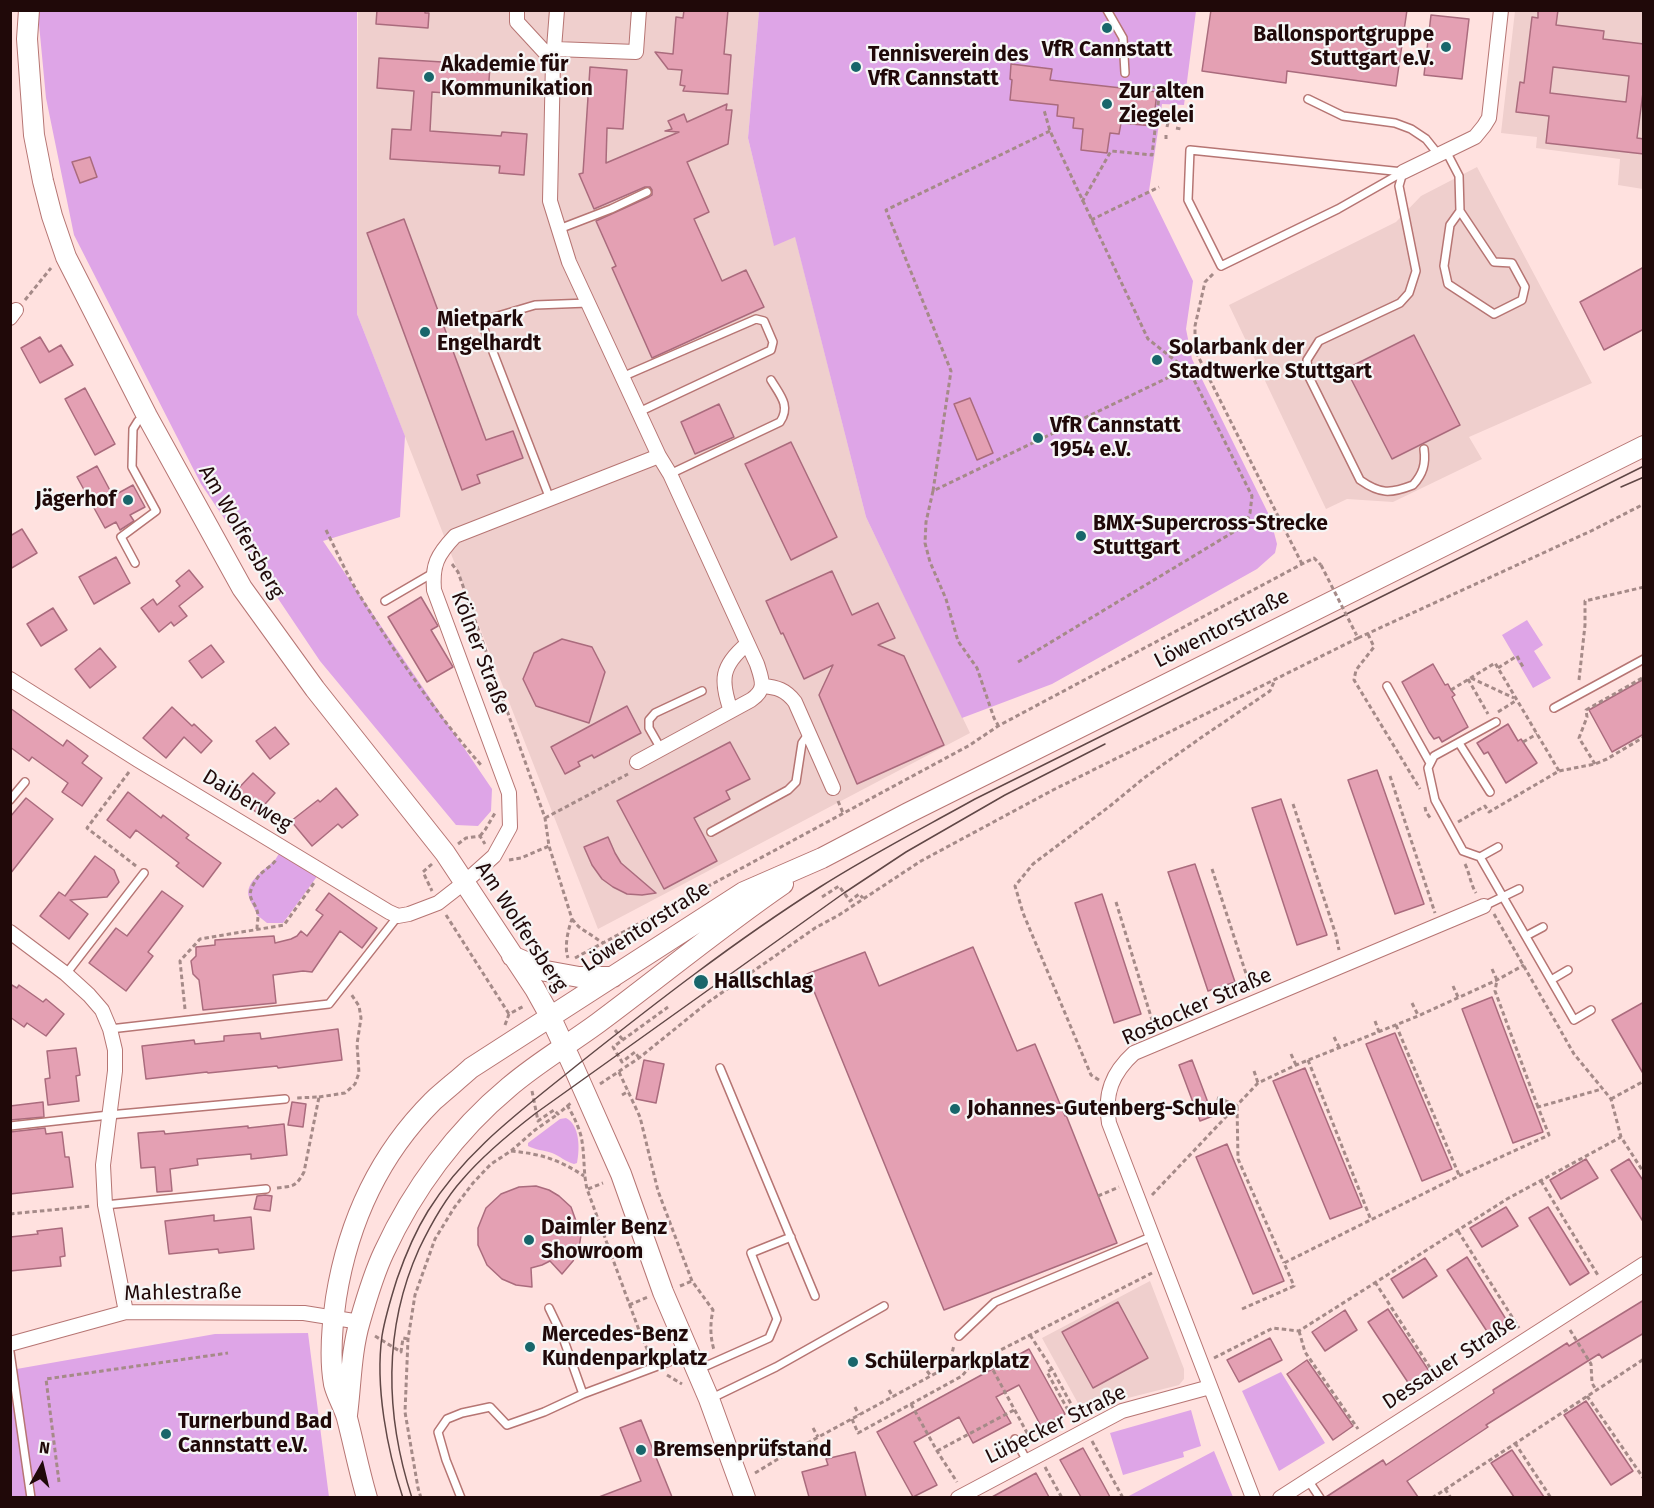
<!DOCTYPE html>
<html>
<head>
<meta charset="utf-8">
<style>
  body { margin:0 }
  #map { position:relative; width:1654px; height:1508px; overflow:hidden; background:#ffe1df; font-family:"Fira Sans",sans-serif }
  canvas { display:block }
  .frame { position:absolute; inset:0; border:12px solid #200909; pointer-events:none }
  .north { position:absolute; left:12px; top:1436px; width:60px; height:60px; -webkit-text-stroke:4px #f6f6f6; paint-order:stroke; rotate:8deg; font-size:16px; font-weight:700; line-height:24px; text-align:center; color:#200909 }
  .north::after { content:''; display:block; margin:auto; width:21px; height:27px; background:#200909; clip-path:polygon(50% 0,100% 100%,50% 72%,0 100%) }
</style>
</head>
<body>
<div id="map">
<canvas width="1654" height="1508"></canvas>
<div class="frame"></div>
<div class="north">N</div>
</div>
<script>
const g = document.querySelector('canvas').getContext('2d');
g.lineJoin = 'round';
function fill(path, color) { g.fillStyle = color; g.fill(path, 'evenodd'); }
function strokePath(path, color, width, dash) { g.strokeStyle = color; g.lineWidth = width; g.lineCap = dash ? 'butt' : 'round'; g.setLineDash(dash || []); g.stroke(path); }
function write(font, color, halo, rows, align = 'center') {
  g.font = font + ' "Fira Sans",sans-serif'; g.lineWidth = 4.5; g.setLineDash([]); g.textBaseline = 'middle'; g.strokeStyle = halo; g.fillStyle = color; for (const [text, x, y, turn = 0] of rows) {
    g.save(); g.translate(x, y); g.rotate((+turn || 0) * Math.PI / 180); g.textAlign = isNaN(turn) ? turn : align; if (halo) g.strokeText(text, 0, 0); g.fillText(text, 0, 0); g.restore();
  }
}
const built = new Path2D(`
  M358,11H759L748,138L774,245L795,236L866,517L970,733L598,929L357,314Z
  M1515,11H1643V189L1618,185L1620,159L1536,148L1537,137L1501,133Z
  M1477,167L1592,383L1469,437L1482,459L1393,502L1347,499L1326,509L1229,305L1396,222L1421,196Z
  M1150,1281L1184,1369V1379L1179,1385L1120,1400L1085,1416L1042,1338Z`);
const green = new Path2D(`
  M39,11H357V314L405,436L400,517L323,541L492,789L491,811L478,826L456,825L320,661L201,484L74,235L46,98L39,24Z
  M759,11H1196L1184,105L1162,104L1149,191L1193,281L1186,329L1192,359L1270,517L1277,544L1275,553L1257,569L1052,684L962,718L866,517L795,237L774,246L748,138Z
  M1527,620L1543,645L1534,651L1551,678L1533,688L1502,635Z
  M282,848L321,871L283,923H267L257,915C255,908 251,904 249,897C244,882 266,869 275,860C278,856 280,851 282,848Z
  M566,1118C580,1125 580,1149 577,1163L574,1164C566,1162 560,1156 552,1153C544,1150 535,1150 528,1146V1143L560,1119Z
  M308,1333L329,1497L11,1498V1370L215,1334Z
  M1281,1372L1325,1443L1279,1471L1242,1391Z
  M1191,1410L1201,1446L1183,1452L1184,1457L1123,1475L1110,1433Z
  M1214,1451L1233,1497H1127Z`);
const building = new Path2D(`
  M377,10H425V13H429L428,28L376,24Z
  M684,10H728L724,54L731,55L728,94L683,91L685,86L680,85L682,70L668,69L655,52L673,54L676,17L683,18Z
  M1211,10H1407L1396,86L1287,71L1286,83L1202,71Z
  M1538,10H1558L1556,25L1604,31L1603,39L1644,44V85L1637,138L1644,139V154L1546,143L1549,116L1516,112L1520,82L1524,83L1532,17L1538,18ZM1553,67L1629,76L1626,102L1550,93Z
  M1431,15L1469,19L1462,79L1424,75Z
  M379,58L490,65L488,96L432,92L430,131L501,136L502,132L527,134L524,175L499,173L500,166L390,159L392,129L411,130L414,91L377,88Z
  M1011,64L1052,69L1050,80L1157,92L1153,126L1121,123L1119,134L1110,133L1107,153L1081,150L1083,129L1073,128L1074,118L1057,116L1058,105L1010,100L1012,80L1010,79Z
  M590,67L627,70L623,129L607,128L606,163L679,132L665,131L672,129L668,121L684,114L687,122L727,104L726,110H732L728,144L687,162L709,212L694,219L722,281L746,270L764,307L652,358L612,268L616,266L596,221L649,197L652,195V190L650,187H645L594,209L579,174L583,173Z
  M90,157L97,177L80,183L72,162Z
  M404,219L486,440L513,431L523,458L477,475L480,483L462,490L367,233Z
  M1644,267V329L1604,350L1580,302Z
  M1414,335L1460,425L1392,459L1346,369Z
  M40,337L49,352L61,345L73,365L40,383L21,348Z
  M85,388L115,444L95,455L65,399Z
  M970,398L993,453L977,460L954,404Z
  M719,404L734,437L695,454L681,422Z
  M791,442L837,537L791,560L745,464Z
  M97,466L113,496L133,485L145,507L130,515L134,521L120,530L116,522L105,528L77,477Z
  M22,529L37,553L10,569V536Z
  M116,557L130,583L94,604L79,577Z
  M189,570L203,587L179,606L187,616L174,626L171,622L159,632L141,608L153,599L157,605L180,586L176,581Z
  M832,571L852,615L878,603L895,638L878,645L904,656L944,745L857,784L819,695L833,665L804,679L783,633L781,634L766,601Z
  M421,597L438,626L431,630L453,667L427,682L388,617Z
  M53,608L67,630L41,646L27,624Z
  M562,639L592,647L605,672L589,723L536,706L523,679L534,653Z
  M211,645L224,662L202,678L189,661Z
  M100,648L116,667L90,688L75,669Z
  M1433,664L1445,685L1448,684L1451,690L1455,695L1452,697L1468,727L1442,742L1439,737L1434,739L1429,732L1402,682Z
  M1644,679V734L1612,752L1589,710Z
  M627,706L641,733L594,758L592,755L578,762L580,766L565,774L551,747Z
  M172,707L192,726L194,724L212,741L201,753L184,737L166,758L143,738Z
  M10,708L63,746L67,740L88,756L82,763L102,778L82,806L62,792L68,783L32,757L29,761L10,747Z
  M1508,724L1518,741L1521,739L1537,763L1506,783L1488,752L1484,754L1477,743Z
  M275,727L289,744L270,759L256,741Z
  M730,742L750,779L726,791L730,799L694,818L717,861L664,889L617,801Z
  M1377,770L1424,904L1395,914L1348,780Z
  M253,773L275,793L257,813L234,793Z
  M336,788L358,815L342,828L338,824L312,846L291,821L318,800L320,802Z
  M128,792L161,818L163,815L189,835L186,838L221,863L203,887L176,866L179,863L136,830L130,838L107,820Z
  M26,798L53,819L10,874V817Z
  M1281,799L1327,935L1297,945L1252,808Z
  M608,837L615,853L621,863L656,893L642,895L627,894L613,887L602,879L592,865L584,847Z
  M95,856L114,870L119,882L107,897L70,900L88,914L69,939L40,916L59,892L65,896Z
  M1195,864L1235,982L1208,991L1168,872Z
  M162,891L183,906L148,952L153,956L126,991L89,963L116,928L127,936Z
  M329,893L377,928L362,948L340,931L312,972L303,971L273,975L276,1003L203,1010L199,980L193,974L191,961L196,956V947L215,945V940L274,936L275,943L291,939L297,936L301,931L307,936L323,915L316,910Z
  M1102,894L1141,1014L1114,1023L1075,903Z
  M973,947L1017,1051L1035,1044L1065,1116L1066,1115L1117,1243L944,1310L807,974L865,952L879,986Z
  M10,984L17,988L19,985L43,1002L46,999L64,1014L46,1036L27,1023L24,1027L10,1017Z
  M1492,997L1543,1132L1513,1143L1462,1009Z
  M1644,1002V1075L1612,1020Z
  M338,1029L342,1060L278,1068L277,1066L208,1073L207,1072L146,1079L142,1046L194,1040L195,1044L224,1041V1036L260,1033L261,1039Z
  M1395,1033L1452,1169L1422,1181L1366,1044Z
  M76,1048L80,1075L76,1076L79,1101L48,1105L45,1079L50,1078L47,1051Z
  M644,1060L664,1064L656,1103L636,1099Z
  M1192,1060L1213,1116L1200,1121L1179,1065Z
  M1305,1068L1362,1207L1330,1219L1273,1081Z
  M43,1102L44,1117L10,1120V1106Z
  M292,1102L306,1104L303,1127L288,1125Z
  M284,1124L287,1155L251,1159V1154L197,1159L198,1165L170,1169L172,1191L157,1192L155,1167L141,1168L138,1133L164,1131L165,1134L248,1126V1128Z
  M45,1128L46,1134L62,1132L65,1157H69L73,1187L10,1194V1132Z
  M1227,1144L1284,1281L1253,1294L1196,1157Z
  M1586,1159L1598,1178L1561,1199L1550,1180Z
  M1629,1159L1644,1182V1223L1611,1170Z
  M536,1186L549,1190L559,1196L571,1207L581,1235L579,1248L573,1261L562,1274L550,1261L542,1265L531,1268L532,1287L516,1285L502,1279L487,1265L478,1245V1228L486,1208L501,1194L519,1187Z
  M265,1195L272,1196L270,1211L254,1209L257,1196Z
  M1506,1207L1518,1226L1482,1247L1470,1228Z
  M1548,1207L1589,1273L1570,1285L1529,1218Z
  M214,1215V1221L251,1217L254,1249L219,1253L218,1249L169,1254L165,1221Z
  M62,1228L65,1256L60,1257L61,1266L10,1271V1237L38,1234L37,1231Z
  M1467,1257L1509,1324L1490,1336L1447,1270Z
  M1425,1258L1437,1276L1403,1298L1391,1279Z
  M1644,1300V1333L1602,1358L1599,1354L1486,1425L1488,1427L1407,1481L1418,1497H1326L1383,1460L1386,1465L1494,1393L1493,1390L1567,1343L1569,1346Z
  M1118,1302L1148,1358L1093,1388L1062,1332Z
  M1388,1309L1431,1374L1411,1387L1368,1322Z
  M1345,1310L1357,1330L1325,1351L1312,1332Z
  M1270,1338L1282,1360L1239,1382L1227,1360Z
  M1029,1349L1065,1414L1041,1426L1019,1385L996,1397L1011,1423L973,1443L959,1417L914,1442L937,1485L913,1497L877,1432Z
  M1307,1360L1353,1426L1333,1440L1287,1374Z
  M1586,1401L1633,1471L1611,1485L1564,1415Z
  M641,1420L672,1497H599L641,1481L620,1428Z
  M1083,1448L1103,1484L1110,1497H1081L1060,1460Z
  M1512,1450L1535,1484L1544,1497H1514L1491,1463Z
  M855,1452L866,1497H809L802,1472L828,1465L826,1459Z
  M1036,1473L1049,1497H992Z`);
const path = new Path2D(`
  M1157,111L1170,114L1167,127
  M1176,128L1181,129
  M1050,131L886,210L951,371L933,491L1186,369
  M1166,139V135
  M1082,202L1111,151L1152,155L1160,88L1128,85
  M1091,220L1159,187
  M1213,274L1205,282L1195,326V340L1198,356L1302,564
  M25,300L51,268
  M933,491L926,522L925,543L930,562L946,599L958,641L977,668L994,718L998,725
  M326,530C337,552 347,575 360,596C396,654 435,713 481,765
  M452,564L458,572L545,818L549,846L572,919C568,930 564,947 568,958
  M1368,634L1374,647L1356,670L1354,680L1420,789
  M1358,638L1591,531L1644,504
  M1018,662L1245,525L1250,513L1252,496L1188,368L1186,369L1148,339L1050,131L1044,110
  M1498,668L1517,656L1523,667
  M1471,678L1514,698
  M1468,679L1488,714
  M1579,680L1585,625V601L1644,587
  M1451,690L1495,663L1559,771
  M1498,712L1517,700
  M1523,742L1537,734
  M1595,764L1579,738L1587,717L1586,710L1644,677
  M129,772L87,828L136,866
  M1390,776L1435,913
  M838,801L843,813
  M1293,804L1336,935L1339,950
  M1425,807L1426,812L1431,819
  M545,818L628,774
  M1458,822L1485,806L1489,812L1559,771L1595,764L1607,759L1644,737
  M480,836L485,830L495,813
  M458,844L466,838L480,836L485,844
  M509,860L521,858L549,846
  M432,864L423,872L432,891
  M1465,864C1470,874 1470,883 1476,893
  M1212,869L1251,989
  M822,897L839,886L850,901L859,894L863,898
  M1116,902L1155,1030
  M1494,914L1574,1054L1611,1099L1621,1137L1644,1173
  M446,915L509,1014
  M572,919L579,927L603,943
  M257,929C257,925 258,920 258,915C256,899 243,900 256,880C261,871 270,868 276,860
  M575,958L970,745L998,726L1302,564L1314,558L1321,565
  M1492,969L1497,980L1495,991L1538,1107
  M1453,986L1458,997
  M1412,1003L1418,1015
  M185,1009L180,961L200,939L284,925L314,883
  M1375,1021L1379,1032
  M505,1025L509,1014L524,1006
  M1396,1025L1459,1175
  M615,1030L623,1040
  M1334,1037L1339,1047
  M1291,1054L1296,1065
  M639,1058L635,1052L622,1062L613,1047L668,1007
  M1308,1060L1371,1220
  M1254,1071L1258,1083
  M619,1072L640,1117L658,1191L692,1281L713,1310C710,1324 710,1336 714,1350
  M1099,1080L1091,1075L1023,913L1015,886L1033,864L1110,806L1144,778L1202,737L1270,691L1274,682
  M600,1084L639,1058L707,1003L765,963L815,928L839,915L921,861L1053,790L1358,638L1356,634
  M532,1091L538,1121L554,1110L558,1114L572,1102
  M622,1095L629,1091
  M319,1097L345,1093L355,1084L359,1073L357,1044L361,1018L359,1006L351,994
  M1217,1098L1237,1105L1238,1159L1284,1263
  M1611,1099L1644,1081
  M567,1105C573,1115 578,1125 581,1136C585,1154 583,1172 587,1189L640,1333L651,1358
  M511,1151C541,1154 558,1159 584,1176
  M1541,1181L1599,1277
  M277,1188C293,1186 296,1187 304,1172L319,1097L296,1098
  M588,1189L603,1183
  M1152,1195L1258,1083L1296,1065L1418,1016L1497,980L1524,965
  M1098,1196L1119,1187
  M10,1214L92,1206
  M1458,1231L1519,1328
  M1375,1282L1438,1380
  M680,1286L692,1281
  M629,1305L648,1297
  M1242,1309L1294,1286L1284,1263L1459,1176L1549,1135L1538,1107L1602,1089
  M1570,1330L1591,1364L1592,1383L1596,1390
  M1299,1331L1305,1352L1358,1429
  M1030,1335L1052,1369L1078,1417
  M375,1336L401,1352L403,1338L408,1339
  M986,1357L1032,1442
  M1214,1358L1273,1328L1299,1331L1507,1199L1621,1137
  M949,1366L954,1345
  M1052,1369L1047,1372L1074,1421
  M927,1371L931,1376
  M667,1375L682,1384
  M889,1390L893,1397
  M1587,1396L1644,1479
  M911,1404L937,1451L957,1482
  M855,1407L859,1415
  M852,1419L858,1433L962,1376L971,1365
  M813,1428L818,1437
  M1092,1441L1123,1498
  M1515,1443L1551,1498
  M937,1451L1014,1410
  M1045,1467L1062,1498
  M755,1473L778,1459L949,1366L971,1365L1152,1273
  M59,1482L46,1379L228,1353
  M1445,1489L1451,1498
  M421,1498L418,1488L405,1412L408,1339L415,1295L435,1239L454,1208L473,1183L491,1164L511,1151L535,1130L558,1114
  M1432,1498L1644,1359`);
const lane = new Path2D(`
  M1107,10L1123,38L1125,73
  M1308,99L1343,116L1395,123L1411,129L1426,139L1438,154
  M1190,150L1403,172L1338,209L1221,266L1188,200Z
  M1446,151L1459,176L1460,211L1494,262L1512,263L1525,287L1522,300L1494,314L1448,284L1444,266L1450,225L1460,211
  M1403,172L1399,186L1416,271L1409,293L1400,303L1319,341L1307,360L1309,377L1360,480C1380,494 1390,494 1413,485C1423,474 1426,464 1424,449
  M559,229L611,209L647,192
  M622,377L756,319L764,321L773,342L771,350L639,412
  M670,474L780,422C791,406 780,395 771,380
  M550,499L481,321L535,305L588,303
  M135,563L121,537L156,511L132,467L133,429L138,421L145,417
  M385,601L433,573
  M1387,686L1430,763
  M1554,708L1644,659
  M1496,722L1434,756L1428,768L1435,800L1463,851L1480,857L1574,1020L1591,1010
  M1459,743L1490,792
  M661,749L649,728V720L655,713L702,691
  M10,800L25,782
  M711,832L788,790L796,782L802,743L809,733
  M1480,857L1498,847
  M1484,906L1519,889
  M1526,936L1543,927
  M66,974L144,873
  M1551,980L1568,970
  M110,1029L329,1004L398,916
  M720,1068L815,1296
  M10,1126L109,1115L285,1099
  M105,1205L266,1189
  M549,1308L562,1335L583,1394
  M959,1336L995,1302L1153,1236
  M10,1352L31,1498
  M697,1370L769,1338L777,1319L751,1253L791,1237
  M712,1398L776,1367L884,1306
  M1015,1439L1027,1461
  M1308,1480L1320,1498
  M461,1498L446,1460L438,1432L447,1419L462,1413L490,1407L507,1425L544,1412L583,1394L687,1355`);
const street = new Path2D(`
  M517,10V22L553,61
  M557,10L553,61L550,201L569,262L659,456L670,474L757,664C762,680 767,689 751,700L637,762
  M555,49L636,52L639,10
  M1403,172L1475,137L1484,126L1489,118L1501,10
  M10,318L16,310
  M10,679L138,760L389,912L398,916L409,914L438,903L465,882L494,856L510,827L509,793L434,590C432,565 437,555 455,536L659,456
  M762,686C777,687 786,690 795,702L833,788
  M731,711C720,680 721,666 747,644
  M10,932L66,974L89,995L102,1010L110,1029L115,1050V1071L103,1165L105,1205L126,1312
  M10,1344L126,1312L304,1313L360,1322
  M958,1498L1122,1411L1210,1387
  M1253,1498L1109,1123C1104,1094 1112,1073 1134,1053L1484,906
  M1280,1498L1644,1264`);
const secondary = new Path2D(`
  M29,10L27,39L34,135L43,181L52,216L66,257L147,416L242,588L315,689L445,853L535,989L550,1016L574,1068L621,1174L663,1292L709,1399L745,1498
  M512,956L546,971L579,977H613
  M347,1415C351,1384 351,1351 360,1321C366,1300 375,1271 384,1252C413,1189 456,1131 509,1087C537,1063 568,1045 598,1023C660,977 719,928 783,884
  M367,1498C359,1471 354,1445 347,1418C344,1407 337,1396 334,1384C329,1356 332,1326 336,1298C348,1223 379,1155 433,1101C445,1090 459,1079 471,1068L744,892L822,858L908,813L1644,446`);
const tram = new Path2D(`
  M1621,487L1644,477
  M403,1498C387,1450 375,1386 382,1336C385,1317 391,1298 397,1279C405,1256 415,1232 428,1211C465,1151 522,1110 576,1066C654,1004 735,941 820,887C870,855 923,828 975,799L1644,466
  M412,1498C385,1415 383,1329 419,1249C431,1224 444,1200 462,1180C484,1154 510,1133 536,1113L844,893L906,852L1005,795L1105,744`);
const pathBridge = new Path2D(`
  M1321,565L1356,634`);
const markers = [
  [1107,28,6,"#18666b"],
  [1446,47,6,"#18666b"],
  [856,67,6,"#18666b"],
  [429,77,6,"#18666b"],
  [1107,104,6,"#18666b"],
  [425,332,6,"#18666b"],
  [1157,360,6,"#18666b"],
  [1038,438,6,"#18666b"],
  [128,500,6,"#18666b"],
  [1081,536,6,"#18666b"],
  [701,982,8,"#18666b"],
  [955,1109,6,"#18666b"],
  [529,1240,6,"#18666b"],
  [530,1347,6,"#18666b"],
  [853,1362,6,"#18666b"],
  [166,1434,6,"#18666b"],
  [641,1450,6,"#18666b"]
];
const poiNames = [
  ["Ballonsportgruppe",1434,35,"right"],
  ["Stuttgart e.V.",1434,59,"right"],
  ["VfR Cannstatt",1107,50,"center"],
  ["Tennisverein des",868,55],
  ["VfR Cannstatt",868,79],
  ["Akademie für",441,65],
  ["Kommunikation",441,89],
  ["Zur alten",1119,92],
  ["Ziegelei",1119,116],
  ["Mietpark",437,320],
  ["Engelhardt",437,344],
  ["Solarbank der",1169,348],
  ["Stadtwerke Stuttgart",1169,372],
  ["VfR Cannstatt",1050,426],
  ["1954 e.V.",1050,450],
  ["Jägerhof",116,500,"right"],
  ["BMX-Supercross-Strecke",1093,524],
  ["Stuttgart",1093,548],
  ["Hallschlag",714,982],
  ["Johannes-Gutenberg-Schule",967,1109],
  ["Daimler Benz",541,1228],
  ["Showroom",541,1252],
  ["Mercedes-Benz",542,1335],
  ["Kundenparkplatz",542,1359],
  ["Schülerparkplatz",865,1362],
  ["Turnerbund Bad",178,1422],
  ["Cannstatt e.V.",178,1446],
  ["Bremsenprüfstand",653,1450]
];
const streetNames = [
  ["Am Wolfersberg",241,532,60],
  ["Löwentorstraße",1222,629,-27],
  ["Kölner Straße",480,653,69],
  ["Daiberweg",247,801,31],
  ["Am Wolfersberg",521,927,57],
  ["Löwentorstraße",646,927,-33],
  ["Rostocker Straße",1197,1007,-24],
  ["Mahlestraße",183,1293,-1],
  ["Dessauer Straße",1450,1363,-33],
  ["Lübecker Straße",1056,1425,-26]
];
fill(built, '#efcfcd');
fill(green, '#dea5e7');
fill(building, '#e4a0b3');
strokePath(building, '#aa6b7d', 1.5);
strokePath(lane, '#b67573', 10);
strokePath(street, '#b67573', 16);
strokePath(secondary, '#b67573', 22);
strokePath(path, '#a58a88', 3, [4.5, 3]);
strokePath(lane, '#fff', 7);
strokePath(street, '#fff', 14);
strokePath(secondary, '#fff', 20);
strokePath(tram, '#604746', 1.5);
strokePath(pathBridge, '#a58a88', 3, [4.5, 3]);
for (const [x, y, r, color] of markers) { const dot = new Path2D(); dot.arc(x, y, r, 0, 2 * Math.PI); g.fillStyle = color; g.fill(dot); strokePath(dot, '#f6f6f6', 2); }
write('bold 21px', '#200909', '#f6f6f6', poiNames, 'left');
write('21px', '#200909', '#f6f6f6', streetNames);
</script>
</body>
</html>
